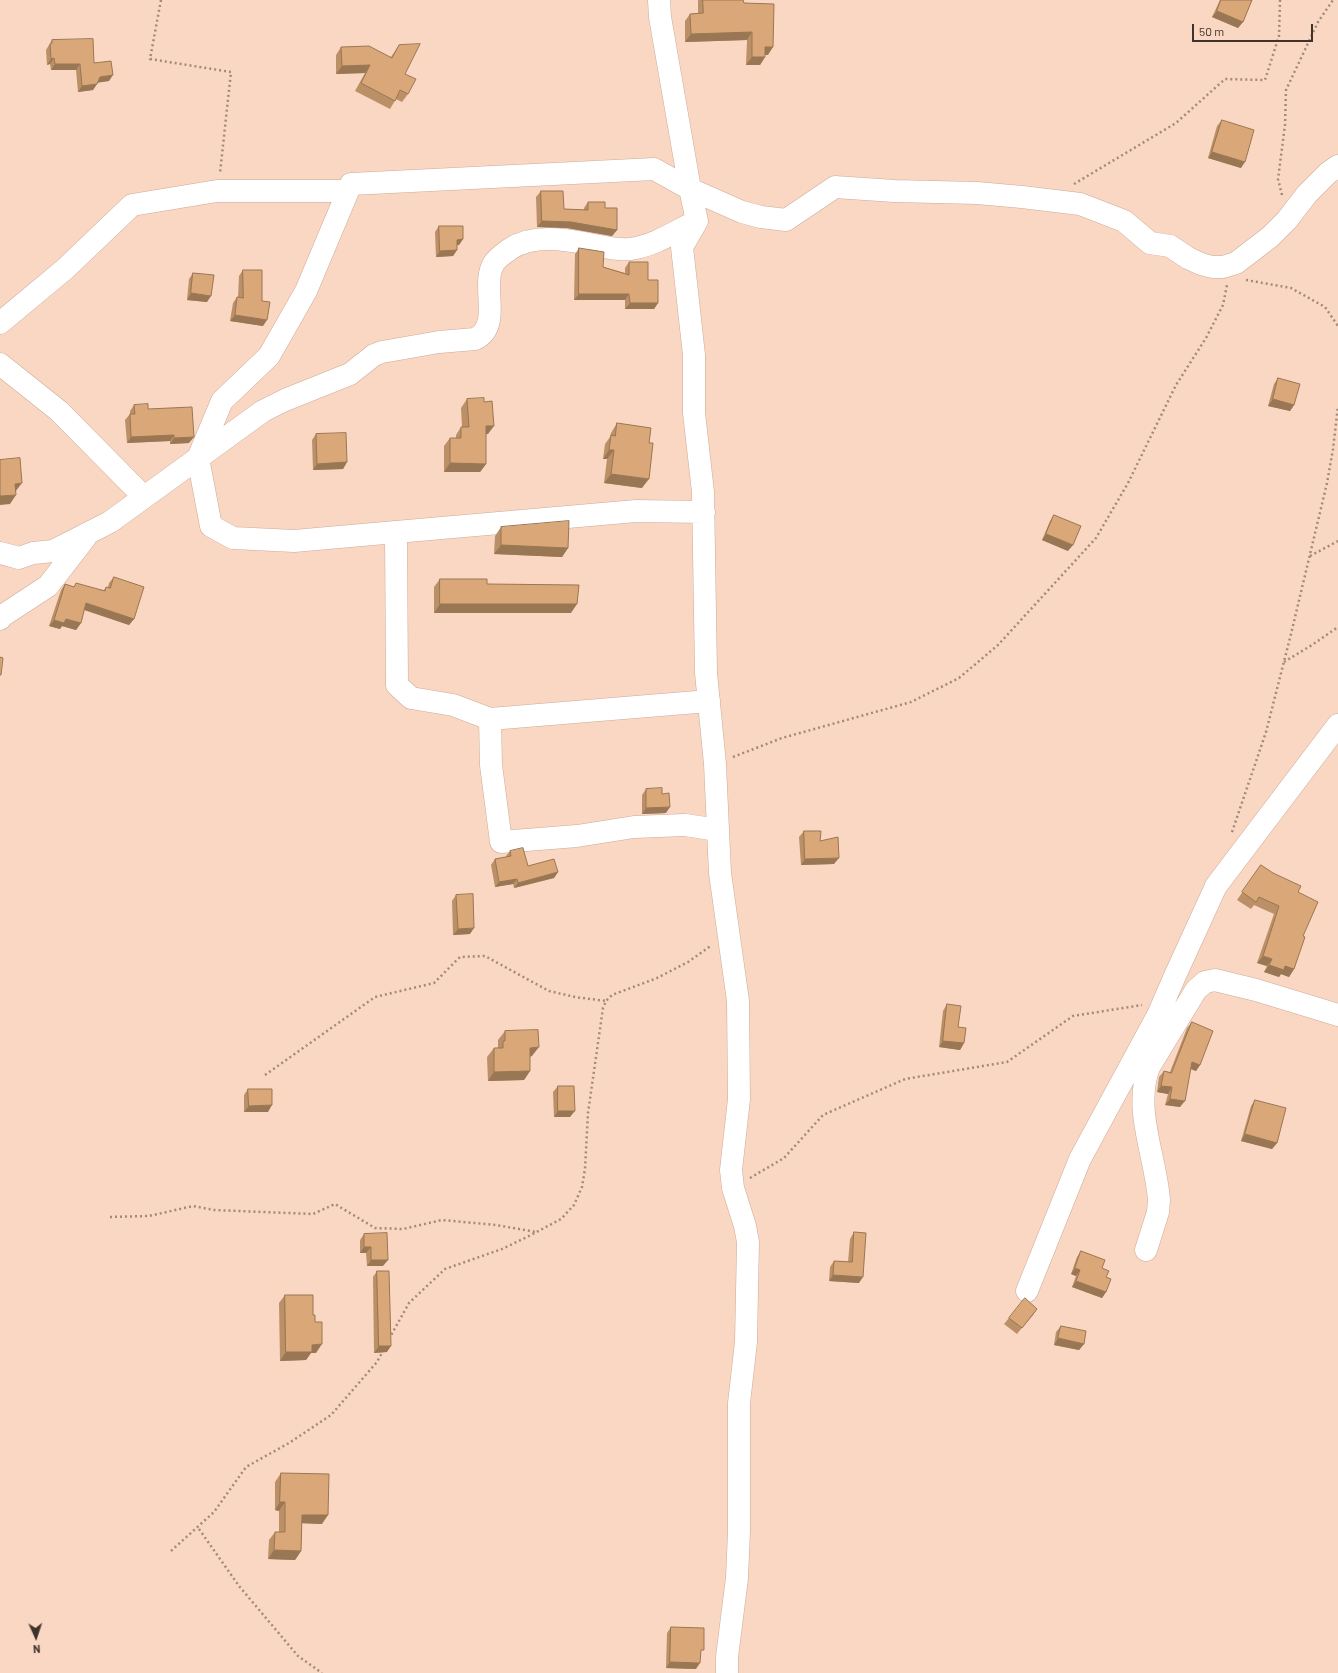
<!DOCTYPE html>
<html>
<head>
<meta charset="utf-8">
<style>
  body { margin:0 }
  #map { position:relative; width:1338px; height:1673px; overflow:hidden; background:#fad7c3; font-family:Barlow,sans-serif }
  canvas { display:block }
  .north { position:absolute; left:16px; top:1617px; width:40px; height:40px; -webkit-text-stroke:3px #fad7c3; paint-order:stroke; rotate:177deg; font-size:11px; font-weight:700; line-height:16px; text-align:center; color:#3f322a }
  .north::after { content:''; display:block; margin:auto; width:14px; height:18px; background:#3f322a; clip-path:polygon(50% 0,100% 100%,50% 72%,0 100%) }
  .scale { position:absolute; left:1192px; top:24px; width:121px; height:18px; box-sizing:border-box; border:2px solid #3f322a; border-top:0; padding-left:5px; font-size:12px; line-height:14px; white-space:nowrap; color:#3f322a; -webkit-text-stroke:3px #fad7c3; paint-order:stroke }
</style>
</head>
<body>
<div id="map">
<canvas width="1338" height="1673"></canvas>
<div class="north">N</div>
<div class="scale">50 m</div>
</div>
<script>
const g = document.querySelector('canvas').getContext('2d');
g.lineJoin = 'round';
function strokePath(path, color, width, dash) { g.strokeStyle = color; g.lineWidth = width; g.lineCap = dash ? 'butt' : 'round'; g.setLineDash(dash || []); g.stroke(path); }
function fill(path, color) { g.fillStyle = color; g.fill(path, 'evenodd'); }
const path = new Path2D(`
  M161,0L150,59L231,72L220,173
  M1074,184L1176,123L1225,79L1265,80L1279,36L1280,0
  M1282,195L1278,179L1285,125L1286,90L1318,22L1333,0
  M1246,280L1291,288L1325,307L1338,326
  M1310,556L1338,541
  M1284,662L1312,645L1338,627
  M733,757L782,738L911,702L959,678L998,645L1096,538L1128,483L1176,385L1206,338L1223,305L1227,285
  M1232,832L1266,732L1291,634L1327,483L1333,449L1338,406
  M265,1075L375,997L434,983L460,957L485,956L549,991L575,997L606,1001
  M750,1178L784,1158L823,1115L905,1079L1007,1062L1073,1016L1142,1005
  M110,1217L149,1216L193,1206L214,1210L313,1214L335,1204L375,1228L403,1229L442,1220L496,1225L536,1232
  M389,1339L409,1303L445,1269L502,1249L529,1236L561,1219L574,1205L582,1187L585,1169L588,1113L603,1008L606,1001L612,995L657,978L688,962L712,945
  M199,1529L239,1586L298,1656L322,1673
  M171,1551L214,1512L246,1467L289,1443L331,1415L377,1362L383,1351`);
const minor = new Path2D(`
  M659,0L660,17L690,189L697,221L682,247L694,355V413L703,492L706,673L715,764L720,873L738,1001L739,1099L731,1170L733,1188L745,1226L748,1242L746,1342L739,1403V1531L737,1578L727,1657V1673
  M0,323L65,269L132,205L217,191H348
  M0,364L59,411L144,497
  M396,532L636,511L704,512
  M0,553L19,558L33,553L53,551L110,522L263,411L285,400L350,374L374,355L382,352L439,342L475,339C503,326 480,285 494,263C497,258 506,252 510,249C537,232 571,241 600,246C609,248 621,250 630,249C654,246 676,231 697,221
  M0,619L2,616L48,586L85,538
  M490,719L709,701
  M718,830L685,825L634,827L577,836L501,842L491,765L490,719L453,705L411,698L397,685L396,532L294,541L233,538L211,526L198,458L222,401L269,356L306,291L351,184L654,169L690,189L742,212L761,217L786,220L835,187L894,191L977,193L1022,197L1080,204L1124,221L1150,243L1170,246L1188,258L1201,264L1212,267H1223L1236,263L1270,237L1287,220L1307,194L1328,173L1338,166
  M1146,1250L1158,1212L1159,1200C1156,1157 1133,1110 1149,1067L1196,990L1205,982L1215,980L1256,990L1338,1015
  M1027,1291L1080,1159L1158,1015L1174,978L1216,886L1338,725`);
const wall = new Path2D(`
  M698,0H743L744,3L768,55H765V57L760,65H746L747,40L685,42V21L690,14L698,13Z
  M1220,0H1252L1243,22L1238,28L1212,17Z
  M52,40L94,63L109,81L98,82L93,90L78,92L76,70H51L50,64L47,65L46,50Z
  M399,45L405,74L408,94L402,102L396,99L390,109L355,91L365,73L336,74V55L341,47L391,57Z
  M1222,120L1241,168L1208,158L1217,126Z
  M541,191L564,209L584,210V208L588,202L605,208L617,230L612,236L567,228L537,227L536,197Z
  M439,226L463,239L459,245H457V250L453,256L436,257L435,232Z
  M579,248L603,267L625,273V268L629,262L648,280L658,303L654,309H625V300H574L575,254Z
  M243,270L262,301L263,326L230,321L233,303L237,297H238L239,276Z
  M193,273L207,302L187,300L189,279Z
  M1278,378L1294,405L1290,411L1268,406L1274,384Z
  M467,399L488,434H486V464L480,472H444V446L450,438H456V435L461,427H462L461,408Z
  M134,405L148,409L189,443L170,444V441L127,443L125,420L130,414V411Z
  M617,423L642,488L604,483L607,459H603L605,444L610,437L611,433Z
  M316,434L347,462L343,469L313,470L312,440Z
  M1054,515L1068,551L1042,540L1050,521Z
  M501,527L568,548L562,557L494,554L495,536Z
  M114,577L134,619L129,625L84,610L81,623L76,630L62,626L60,629L49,626L61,590L65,584L74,587L104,590L106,587H108L109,583Z
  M440,579L487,584L571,613H434V587Z
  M646,789L662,794L666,813L642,814V795Z
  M804,831L820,841L834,864L801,865L799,837Z
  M510,851L528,866L558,872L554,878L514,888L513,884L495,887L491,865L495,859L506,857V856Z
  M1261,865L1298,892L1303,936L1294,969L1289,977L1281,974L1279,977L1264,972L1267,966L1257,963L1274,914L1254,905L1251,909L1237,900Z
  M456,895L470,934L453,935L452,901Z
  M947,1004L958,1027L964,1043L960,1050L939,1047L943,1011Z
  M1192,1022L1200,1065L1196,1071L1191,1069L1180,1107L1165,1105L1168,1094L1157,1092L1159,1077L1164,1071L1170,1072L1187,1028Z
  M505,1031L532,1056L530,1057V1071L524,1080L488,1081L487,1057L494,1048H497L498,1047V1040Z
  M558,1086L570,1117H554L553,1092Z
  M248,1089L268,1112H244V1095Z
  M1255,1100L1277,1143L1272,1149L1241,1141L1251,1106Z
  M854,1232L859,1283L829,1281L830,1267L834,1261L848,1262L850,1239Z
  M364,1234L383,1266H367L366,1253H360V1240Z
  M1081,1251L1102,1268L1106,1292L1102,1298L1072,1287L1076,1276L1071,1274L1077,1257Z
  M377,1271L387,1352L374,1353L373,1277Z
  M285,1295L313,1315L316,1353H311L306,1360L280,1361L279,1303Z
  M1037,1309L1017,1334L1004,1324L1009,1318Z
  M1061,1326L1084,1344L1079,1350L1054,1345L1056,1332Z
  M281,1473L322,1524L302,1523L301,1551L295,1560L268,1559L269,1540L275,1532H279V1511L275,1510V1482Z
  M671,1627L696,1669L666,1668L667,1633Z`);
const shadedWall = new Path2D(`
  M1217,11L1243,22L1238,28L1212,17Z
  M752,32L747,40L685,42L691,34Z
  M765,47H773L768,55L760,54Z
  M752,57H765L760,65H746Z
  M54,58L50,64L47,65L51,59Z
  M55,64H80L76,70H51Z
  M370,65L365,73L336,74L342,66Z
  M113,75L109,81L96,83L100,77Z
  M97,84L93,90L78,92L82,86Z
  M1212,152L1245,162L1241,168L1208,158Z
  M542,221L571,222L617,230L612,236L567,228L537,227Z
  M463,239L459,245L452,246L457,240Z
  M457,250L453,256L436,257L440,251Z
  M191,293L211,296L207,302L187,300Z
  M579,294H629L625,300H574Z
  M630,303H658L654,309H625Z
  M235,315L267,320L263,326L230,321Z
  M1273,399L1294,405L1290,411L1268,406Z
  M486,426H494L488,434L480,435Z
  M174,435L170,441L127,443L131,437Z
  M194,437L189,443L170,444L174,438Z
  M609,450H614L607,459H603Z
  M347,462L343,469L313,470L317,464Z
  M450,463L486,464L480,472H444Z
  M611,474L649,479L642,488L604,483Z
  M22,483L15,492V484Z
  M16,495L10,504L0,505V496Z
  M1046,534L1073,545L1068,551L1042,540Z
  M501,545L568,548L562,557L494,554Z
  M86,603L134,619L129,625L82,609Z
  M440,604H577L571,613H434Z
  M66,619L81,623L76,630L62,626L60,629L49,626L54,620Z
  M670,807L666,813L642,814L646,808Z
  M839,858L834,864L801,865L805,859Z
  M558,872L554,878L514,888L518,883Z
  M517,879L513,884L495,887L499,882Z
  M474,928L470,934L453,935L458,929Z
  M1263,956L1272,959L1267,966L1257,963Z
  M1269,965L1285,966L1294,969L1289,977L1281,974L1279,977L1264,972Z
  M943,1041L964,1043L960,1050L939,1047Z
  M539,1047L532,1056L523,1057L530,1048Z
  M1192,1062L1200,1065L1196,1071L1188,1068Z
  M530,1071L524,1080L488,1081L494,1072Z
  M1161,1086L1172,1087L1168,1094L1157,1092Z
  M1170,1099L1185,1101L1180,1107L1165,1105Z
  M272,1105L268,1112H244L249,1106Z
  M558,1111H575L570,1117H554Z
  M1245,1134L1277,1143L1272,1149L1241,1141Z
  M364,1247H371L366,1253H360Z
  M371,1260H388L383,1266H367Z
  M1075,1268L1080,1270L1076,1276L1071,1274Z
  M833,1275L863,1277L859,1283L829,1281Z
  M1076,1281L1106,1292L1102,1298L1072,1287Z
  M1037,1309L1033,1315L1017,1334L1022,1328Z
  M1058,1338L1084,1344L1079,1350L1054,1345Z
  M322,1344L316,1353H311L306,1360L280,1361L286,1352L312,1345Z
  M379,1346H391L387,1352L374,1353Z
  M280,1502H285L279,1511L275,1510Z
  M302,1515H328L322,1524L296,1523Z
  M274,1550L301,1551L295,1560L268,1559Z
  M670,1662L700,1663L696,1669L666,1668Z`);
const building = new Path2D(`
  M703,0H743L744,3L774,4L773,47H765V57H752V32L691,34L690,14L703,13Z
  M1221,0H1252L1243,22L1217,11Z
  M93,39L94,63L111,61L113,75L100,77L97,84L82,86L80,64H55L54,58L51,59L50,44L52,43V40Z
  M420,44L405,74L416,79L408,94L400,90L395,101L361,83L370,65L342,66L341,47L369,46L392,58L399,45Z
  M1222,120L1254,130L1245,162L1212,152Z
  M541,191H563L564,209L588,210V202H605V208H617V230L571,222L542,221Z
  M439,226H463V239L457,240V250L440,251Z
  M579,248L604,252L603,267L629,275V262H648V280H658V303H630L629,294H579Z
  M243,270H262V301L270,302L267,320L235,315L237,297L243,298Z
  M193,273L214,275L211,296L191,293Z
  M1278,378L1300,384L1294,405L1273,399Z
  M484,398V402L492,401L494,426H486V464L450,463V438H461V427H469L467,399Z
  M148,404V409L192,407L194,437L174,438V435L131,437L130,414H135L134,405Z
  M617,423L651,428L649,443H653L649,479L611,474L614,450H609L611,435L615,436Z
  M346,433L347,462L317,464L316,434Z
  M20,458L22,483L15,484L16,495L0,496V460Z
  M1054,515L1081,526L1073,545L1046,534Z
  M569,521L568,548L501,545V527Z
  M114,577L144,587L134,619L86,603L81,623L66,619L64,623L54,620L65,584L74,587L76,583L105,591L106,587L110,588Z
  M440,579H487V584L579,585L577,604H440Z
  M0,657L3,658L1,675H0Z
  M662,788V794L669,793L670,807L646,808V789Z
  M804,831H821L820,841L838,837L839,858L805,859Z
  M523,848L528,866L554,859L558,872L518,883L517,879L499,882L495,859L511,856L510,851Z
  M1261,865L1273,873L1301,886L1298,892L1318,902L1303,936L1305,937L1294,969L1285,966L1284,970L1269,965L1272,959L1263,956L1279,906L1259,897L1256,902L1242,892Z
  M473,894L474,928L458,929L456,895Z
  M947,1004L961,1006L958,1027L966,1028L964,1043L943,1041Z
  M1192,1022L1213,1031L1200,1065L1192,1062L1185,1101L1170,1099L1172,1087L1161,1086L1164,1071L1171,1073Z
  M538,1030L539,1047L530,1048V1071L494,1072V1048H503V1041H505V1031Z
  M558,1086H574L575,1111H558Z
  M248,1089H272V1105L249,1106Z
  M1255,1100L1286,1108L1277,1143L1245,1134Z
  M854,1232L866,1233L863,1277L833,1275L834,1261L852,1262Z
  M387,1233L388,1260H371V1247H364V1234Z
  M1081,1251L1105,1260L1102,1268L1109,1271L1106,1277L1111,1279L1106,1292L1076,1281L1080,1270L1075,1268Z
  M377,1271H389L391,1346H379Z
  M285,1295H313V1315H315V1322H322V1344L312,1345V1352H286Z
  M1025,1298L1037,1309L1022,1328L1009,1318Z
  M1061,1326L1086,1331L1084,1344L1058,1338Z
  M281,1473L329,1474L328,1515H302L301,1551L274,1550L275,1532H285V1502H280Z
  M671,1627L704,1628V1650H701L700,1663L670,1662Z`);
strokePath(minor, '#ccaa97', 23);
strokePath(path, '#a2897b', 2.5, [2, 3]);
strokePath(minor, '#fff', 22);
fill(wall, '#bb9067');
fill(shadedWall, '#997654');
fill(building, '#daa878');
strokePath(building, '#997654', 1);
</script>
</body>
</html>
